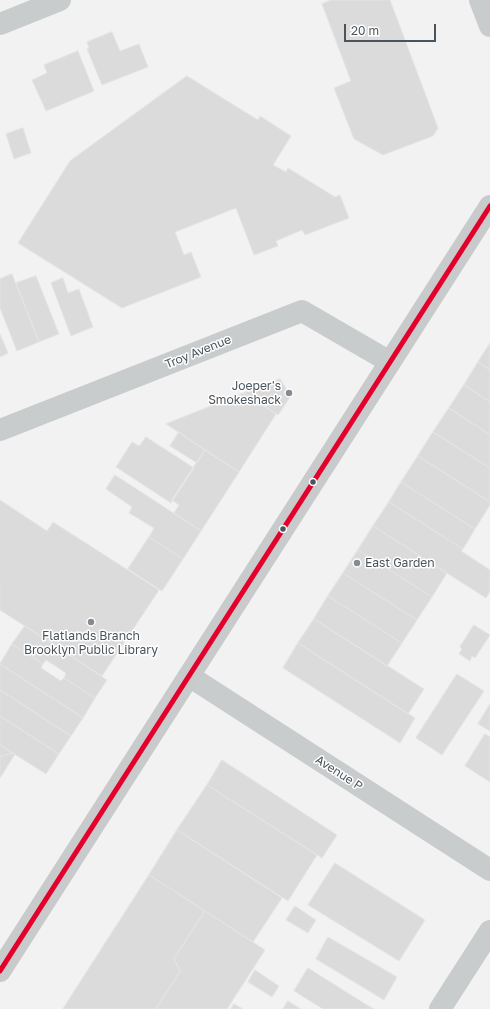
<!DOCTYPE html>
<html>
<head>
<meta charset="utf-8">
<style>
  body { margin:0 }
  #map { position:relative; width:490px; height:1009px; overflow:hidden; background:#f2f2f2; font-family:"Golos Text",sans-serif }
  canvas { display:block }
  .scale { position:absolute; left:344px; top:24px; width:92px; height:18px; box-sizing:border-box; border:2px solid #4b545c; border-top:0; padding-left:5px; font-size:12px; line-height:14px; white-space:nowrap; color:#4b545c; -webkit-text-stroke:3px #fff; paint-order:stroke }
</style>
</head>
<body>
<div id="map">
<canvas width="490" height="1009"></canvas>
<div class="scale">20 m</div>
</div>
<script>
const g = document.querySelector('canvas').getContext('2d');
g.lineJoin = 'round';
function fill(path, color) { g.fillStyle = color; g.fill(path, 'evenodd'); }
function strokePath(path, color, width, dash) { g.strokeStyle = color; g.lineWidth = width; g.lineCap = dash ? 'butt' : 'round'; g.setLineDash(dash || []); g.stroke(path); }
function write(font, color, halo, rows, align = 'center') {
  g.font = font + ' "Golos Text",sans-serif'; g.lineWidth = 3; g.setLineDash([]); g.textBaseline = 'middle'; g.strokeStyle = halo; g.fillStyle = color; for (const [text, x, y, turn = 0] of rows) {
    g.save(); g.translate(x, y); g.rotate((+turn || 0) * Math.PI / 180); g.textAlign = isNaN(turn) ? turn : align; if (halo) g.strokeText(text, 0, 0); g.fillText(text, 0, 0); g.restore();
  }
}
const building = new Path2D(`
  M331,0H390L438,128L433,136L383,155L354,139L334,88L351,81L322,4Z
  M112,32L120,51L139,44L148,67L102,85L87,49L89,48L87,42Z
  M78,51L94,91L46,111L32,80L47,73L44,65Z
  M187,76L258,120L260,116L291,136L273,165L286,172L288,168L335,197L340,195L349,218L305,235L302,230L276,241L278,246L254,255L236,208L175,232L184,255L191,252L201,277L122,308L18,243L70,161Z
  M23,128L31,153L14,159L6,134Z
  M12,274L39,342L17,351L0,308V279Z
  M36,276L59,334L39,342L16,283Z
  M63,278L68,293L79,289L93,327L71,336L51,283Z
  M0,334L8,353L0,357Z
  M490,343V370L478,362Z
  M478,362L490,370V402L464,385Z
  M280,379L291,396L278,415L244,393Z
  M464,385L490,402V435L449,408Z
  M244,393L276,414L239,472L166,424Z
  M449,408L490,435V468L433,432Z
  M179,432L205,450L197,463L170,446Z
  M433,432L490,468V502L418,456Z
  M146,437L194,468L171,503L116,467L132,442L139,446Z
  M205,450L239,472L201,531L174,513L179,505L172,500Z
  M418,456L490,502V505L475,529L401,482Z
  M115,475L201,531L183,559L149,537L154,528L129,513L132,507L106,489Z
  M401,482L475,529L463,549L389,502Z
  M0,500L47,531L53,522L159,590L102,676L0,610Z
  M389,502L463,549L461,551L490,570V591L486,598L373,526Z
  M373,526L447,573L432,597L358,550Z
  M149,537L183,559L162,591L128,569Z
  M358,550L432,597L417,620L343,573Z
  M343,573L417,620L402,643L328,596Z
  M328,596L402,643L387,666L314,619Z
  M314,619L424,689L408,714L298,643Z
  M474,625L490,635L475,658L472,656L470,661L459,654L462,649L460,647Z
  M25,626L107,680L95,698L64,678L66,673L46,660L43,664L12,644Z
  M298,643L415,718L400,743L283,668Z
  M12,644L43,664L41,668L61,681L64,678L95,698L83,718L0,664Z
  M0,664L83,718L71,736L0,690Z
  M457,674L484,691L442,755L416,738Z
  M0,690L71,736L59,754L0,716Z
  M490,704V731L478,724Z
  M0,716L59,754L46,774L0,745Z
  M485,734L490,737V782L465,766Z
  M0,745L12,753L0,757Z
  M12,753L15,754L0,778V757Z
  M222,760L337,835L322,858L207,785Z
  M207,785L317,855L288,901L177,830Z
  M177,830L282,898L253,942L149,875Z
  M335,863L425,920L399,961L308,905Z
  M149,875L205,911L174,959L180,971L156,1009H63Z
  M295,906L316,920L308,933L286,920Z
  M205,911L265,950L227,1009H156L180,971L174,959Z
  M328,937L397,977L384,1000L316,959Z
  M308,968L367,1005L374,1009H323L294,991Z
  M255,970L279,986L272,997L248,982Z
  M288,1001L301,1009H283Z
  M234,1004L243,1009H231Z`);
const street = new Path2D(`
  M480,0L490,26
  M0,24L60,0
  M0,430L302,311L390,362
  M189,676L490,870
  M440,1009L490,931`);
const primary = new Path2D(`
  M0,971L490,206`);
const bus1 = new Path2D(`
  M0,971L490,206`);
const markers = [
  [289,393,4,"#858b90"],
  [313,482,3.5,"#4b545c"],
  [283,529,3.5,"#4b545c"],
  [357,563,4,"#858b90"],
  [91,622,4,"#858b90"]
];
const streetNames = [
  ["Troy Avenue",198,352,-22],
  ["Avenue P",339,773,33]
];
const poiNames = [
  ["Joeper's",281,386],
  ["Smokeshack",281,400],
  ["East Garden",365,563,"left"],
  ["Flatlands Branch",91,636,"center"],
  ["Brooklyn Public Library",91,650,"center"]
];
fill(building, '#dbdbdc');
strokePath(building, '#e4e4e4', 1);
strokePath(street, '#c9cccd', 22);
strokePath(primary, '#c8cacc', 22);
strokePath(bus1, '#e4002b', 5);
for (const [x, y, r, color] of markers) { const dot = new Path2D(); dot.arc(x, y, r, 0, 2 * Math.PI); g.fillStyle = color; g.fill(dot); strokePath(dot, '#fff', 1.5); }
write('12px', '#4b545c', '#fff', streetNames);
write('12px', '#4b545c', '#fff', poiNames, 'right');
</script>
</body>
</html>
